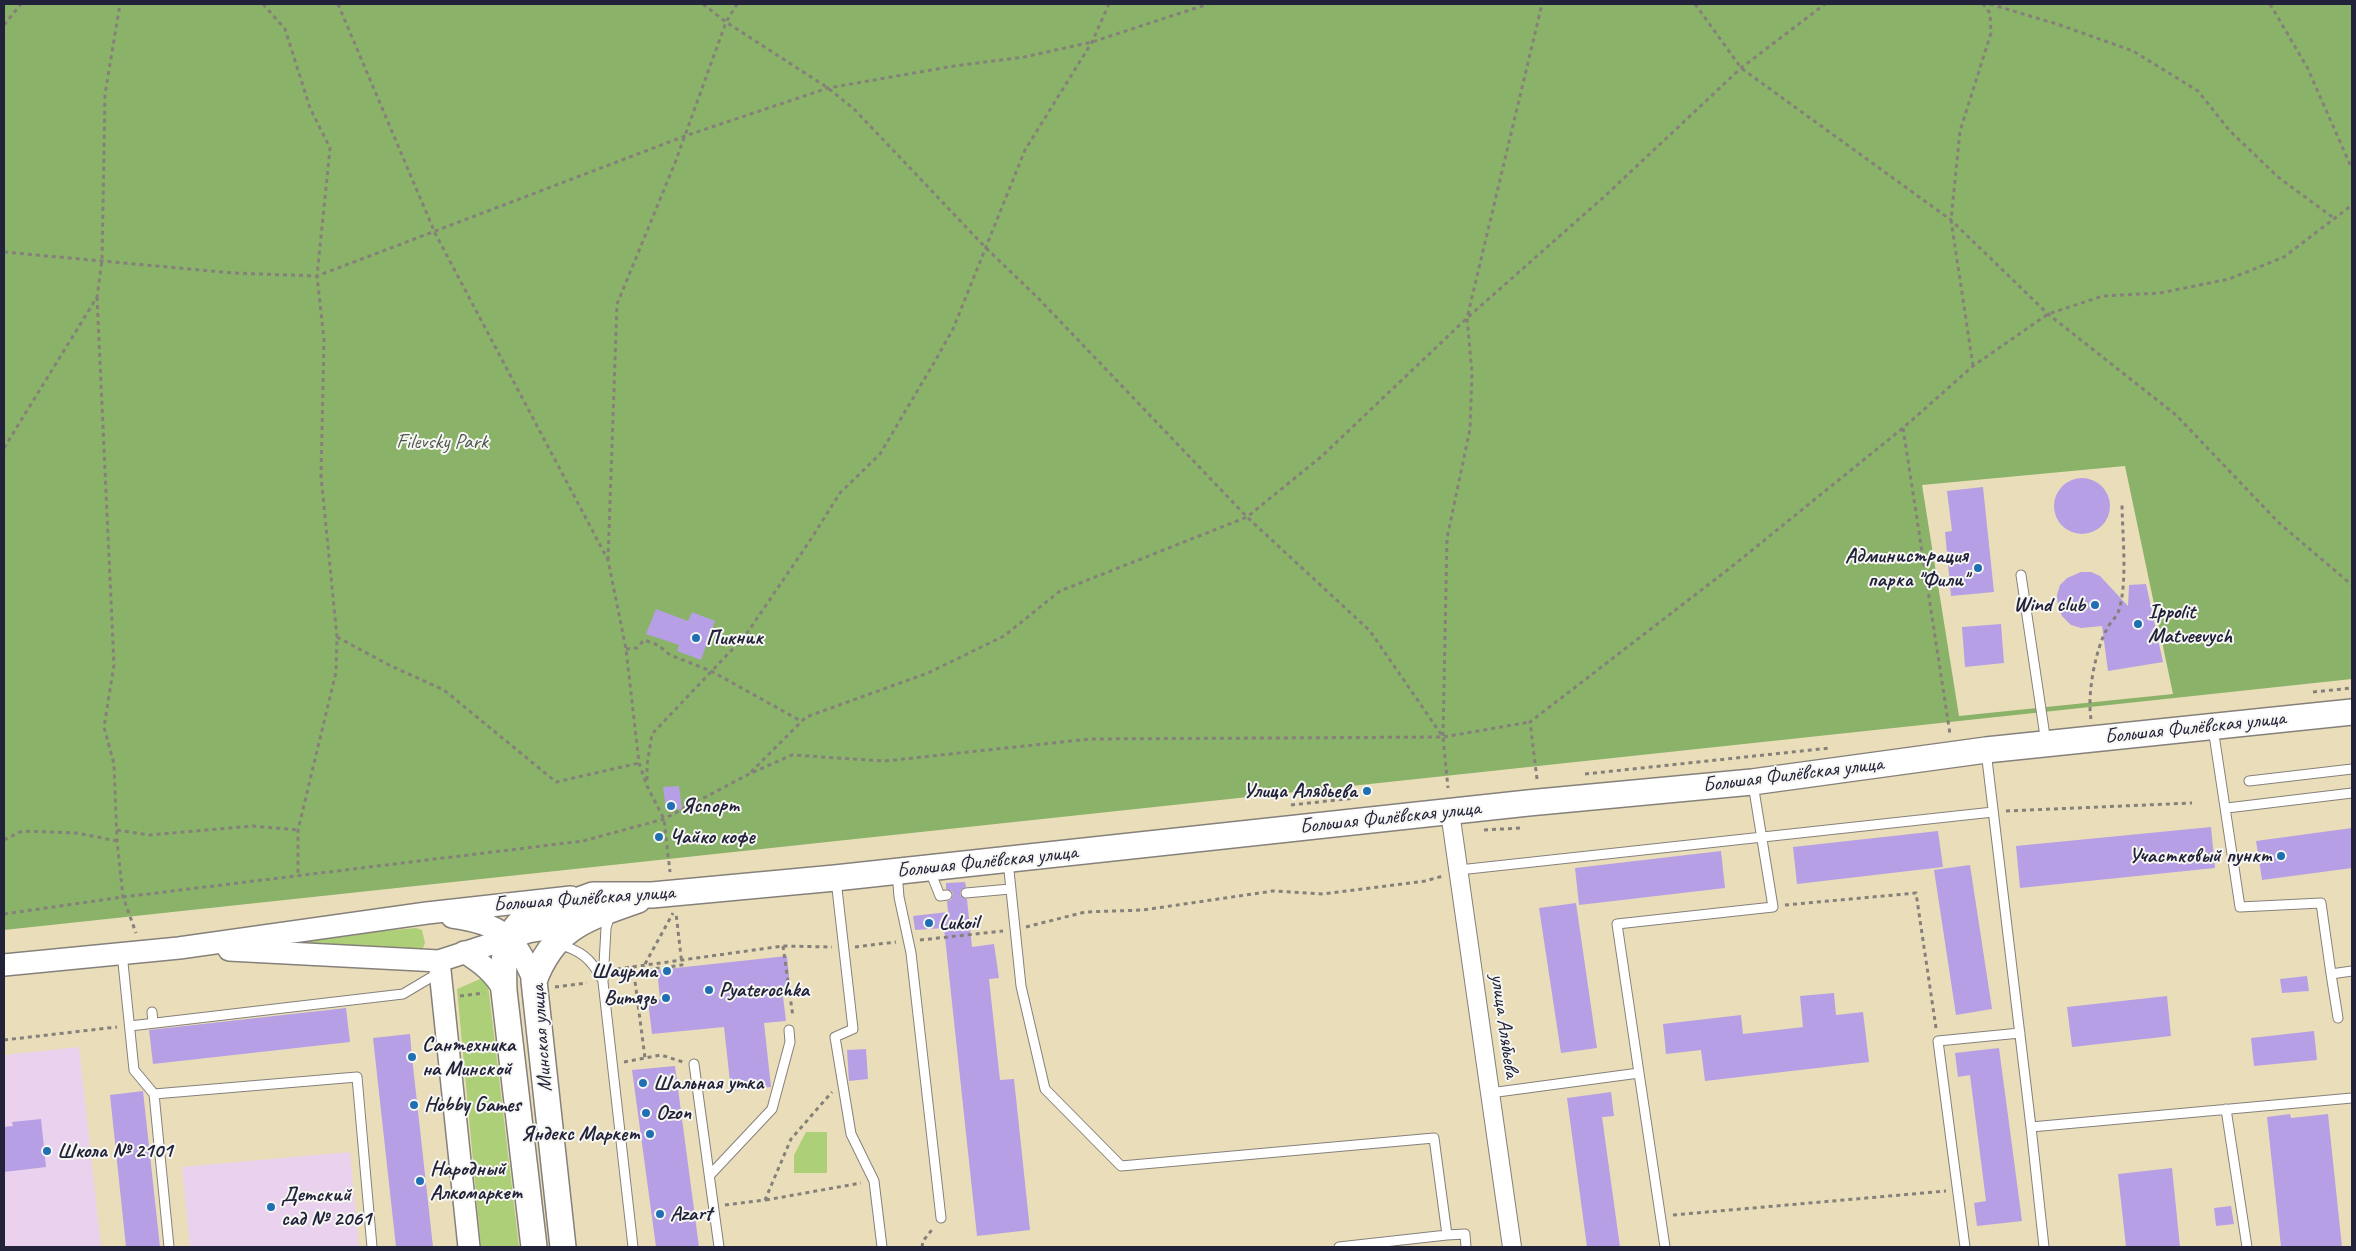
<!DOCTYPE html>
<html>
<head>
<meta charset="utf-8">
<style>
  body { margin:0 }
  #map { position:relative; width:2356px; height:1251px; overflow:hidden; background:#eadeba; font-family:Caveat,sans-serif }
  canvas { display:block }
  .frame { position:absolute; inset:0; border:5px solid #22223b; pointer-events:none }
</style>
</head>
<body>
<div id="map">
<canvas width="2356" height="1251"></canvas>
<div class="frame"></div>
</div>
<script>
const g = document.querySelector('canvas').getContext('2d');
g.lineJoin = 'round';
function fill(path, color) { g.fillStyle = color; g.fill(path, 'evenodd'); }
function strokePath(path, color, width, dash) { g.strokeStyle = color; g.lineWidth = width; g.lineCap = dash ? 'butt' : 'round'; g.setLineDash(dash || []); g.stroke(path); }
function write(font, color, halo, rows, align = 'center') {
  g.font = font + ' Caveat,sans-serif'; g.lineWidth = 4; g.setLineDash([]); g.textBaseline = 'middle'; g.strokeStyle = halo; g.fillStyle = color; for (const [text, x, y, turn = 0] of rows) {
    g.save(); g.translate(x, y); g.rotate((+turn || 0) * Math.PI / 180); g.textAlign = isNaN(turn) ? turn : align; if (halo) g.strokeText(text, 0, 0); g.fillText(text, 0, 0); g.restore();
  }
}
const built = new Path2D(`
  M79,1047L101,1247H4V1055Z
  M350,1152L359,1247H190L182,1167Z`);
const green = new Path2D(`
  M416,928L422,930L425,943L423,948L399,952L268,941Z
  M487,976L519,1247H481L457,989Z
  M806,1132H827V1173H794V1155Z`);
const forest = new Path2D(`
  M4,4H2352V679L4,930ZM2125,466L2173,694L1959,716L1922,485Z`);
const building = new Path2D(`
  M2054 506a28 28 0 1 1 56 0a28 28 0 1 1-56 0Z
  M1983,487L1994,592L1951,596L1945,532L1952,531L1947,491Z
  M2081,572H2091L2100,576L2128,606L2129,585L2146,584L2163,662L2108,671L2102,626L2081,628L2071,625L2062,616L2058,607L2057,595L2060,585L2067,578Z
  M656,609L688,621L692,612L715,621L701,660L677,651L679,645L646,634Z
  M2001,624L2004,663L1965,667L1962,627Z
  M679,786L682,809L666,810L663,787Z
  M2211,827L2215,868L2020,888L2016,846Z
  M2352,828V868L2262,880L2256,841Z
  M1938,831L1943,867L1797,884L1793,847Z
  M1721,851L1725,888L1579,905L1575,868Z
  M1970,865L1992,1009L1956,1015L1934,870Z
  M965,882L966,887L961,890L960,894L963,898L967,899L972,947L994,944L999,978L989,979L1000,1080L1014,1079L1030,1230L977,1236L944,928L915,930L913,916L948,912L947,901L951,900L953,895L952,891L946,889V883Z
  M1576,903L1597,1048L1561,1053L1539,908Z
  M787,956L790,987L782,988L786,1021L764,1023L771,1087L731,1091L724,1027L652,1034L648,1001L660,999L657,970Z
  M2307,976L2309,991L2282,993L2280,979Z
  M1834,993L1836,1015L1863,1012L1869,1062L1705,1081L1701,1050L1666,1054L1663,1024L1741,1015L1743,1034L1803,1027L1800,996Z
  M2167,996L2171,1036L2072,1047L2067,1007Z
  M346,1008L350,1042L153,1064L149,1030Z
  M2314,1031L2317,1060L2254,1066L2251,1038Z
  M410,1034L412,1057L433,1247H396L373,1038Z
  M1999,1048L2022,1221L1977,1226L1974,1203L1986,1201L1970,1075L1958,1077L1955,1053Z
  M866,1049L868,1079L849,1081L847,1050Z
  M675,1066L699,1247H656L632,1070Z
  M143,1091L160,1247H126L110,1095Z
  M1611,1092L1614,1116L1602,1117L1620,1247H1587L1567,1098Z
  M2290,1114L2291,1118L2328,1114L2342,1247H2281L2267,1117Z
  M41,1119L46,1167L4,1172V1127L13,1126L12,1122Z
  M2172,1168L2180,1247H2126L2118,1174Z
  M2231,1206L2234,1224L2216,1226L2214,1208Z`);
const path = new Path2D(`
  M263,4L285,29L310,108L330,148L317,276L324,340L321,476L337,637L336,672L298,830V877
  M338,4L435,233L608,560L626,649L639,763L647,786L664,819L670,872
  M703,4L726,22L828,88L854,109L985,247L1038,298L1247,517L1370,631L1443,737L1448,788
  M1695,4L1741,68L1951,220L2048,314L2176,415L2279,523L2352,585
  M1990,4L2060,25L2133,51L2198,91L2229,130L2278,177L2335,219
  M2270,4L2307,67L2352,169
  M4,25L21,4
  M4,252L233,273L317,276L685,136L828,88L954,66L1024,57L1092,42L1208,4
  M97,297L114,665L104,727L114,764L117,841L123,897L136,933
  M1973,366L1951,220L1960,131L1991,33L1990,13L1983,4
  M1903,428L1950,734
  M4,448L97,297L102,260L105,94L120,4
  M608,560L617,304L675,163L726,22L737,4
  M337,637L389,665L444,690L556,782L639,763
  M626,649L637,648L644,640L658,645L670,655L711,671L801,721
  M2313,692L2352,688
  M2091,719C2087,695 2095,650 2107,629C2110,622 2117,617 2119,610C2128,580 2122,533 2122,502
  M1443,736L1447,538L1470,429L1472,373L1467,318L1542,4
  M751,772L806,717L928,673L1004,636L1060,591L1247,517L1322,456L1467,318L1606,195L1741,68L1825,4
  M1585,774L1830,748
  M1537,779L1530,722L1730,568L1903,428L1973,366L2048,314L2103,296L2160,293L2229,279L2284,257L2352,205
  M647,780V765L652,734L745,636L809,542L840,493L880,454L935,361L953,329L1025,150L1092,42L1109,4
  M1291,805L1355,798
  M2006,811L2192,803
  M117,830L149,835L253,826L298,830
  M1484,830L1520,828
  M4,840L22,831L77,833L117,841
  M1785,905L1916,893L1936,1028
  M4,914L123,897L583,841L664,819L749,774L792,755L885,761L1090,739L1443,737L1530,722
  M1026,927L1085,912L1143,910L1273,891L1323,894L1425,881L1443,876
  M920,940L1003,931
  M783,946L793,1017
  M855,947L896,942
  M645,964L673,913
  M633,966L645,1058
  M617,969L783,946L832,947
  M616,974L682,965L676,913
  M555,987L587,983
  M460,996L484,993
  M4,1040L117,1027
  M624,1062L661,1055L683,1062
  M766,1200L861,1183
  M725,1205L765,1200L791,1139L832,1092
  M1673,1215L1946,1191
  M922,1247L923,1241L934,1227`);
const service = new Path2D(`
  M2021,575L2046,743
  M2213,728L2240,907L2321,903L2331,974L2352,971
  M1986,751L2031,1127L2352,1098
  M2249,781L2352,769
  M2227,808L2352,793
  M1008,861L1021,986L1045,1089L1121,1166L1434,1138L1447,1235L1339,1247
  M1459,870L1993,812
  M930,871L940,896L947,895
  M897,872L899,897L911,953L941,1218
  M836,880L853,1029L835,1037L851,1134L874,1181L882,1247
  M966,893L1010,889
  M610,915L606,928L603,982L633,1247
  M557,944C581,950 591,959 602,979
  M122,953L134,1070L154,1094
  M2331,974L2338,1018
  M152,1012L153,1023
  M130,1026L403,994L440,972
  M694,1064L719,1247
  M1639,1073L1617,924L1773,907L1753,784
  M1490,1093L1639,1073L1665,1247
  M2226,1109L2247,1247
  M2031,1127L2044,1247
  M710,1175L772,1109L790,1042L789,1030
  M1447,1235L1465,1234L1466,1247
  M169,1247L154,1094L357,1077L372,1247
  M1965,1247L1938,1041L2020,1033`);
const minor = new Path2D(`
  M1450,812L1512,1247`);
const tertiary = new Path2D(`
  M452,917C501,924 515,935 534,981
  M229,950L439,961L528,932L577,924
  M464,952C481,963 495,973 504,991
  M439,961L469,1247
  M4,965L179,948L427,913L571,897`);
const secondary = new Path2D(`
  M534,1247L504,991C503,967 502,938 522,921L593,895H652L835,878L1528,803L1752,782L1986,750L2352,712
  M563,1247L534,981C554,926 588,918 638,900`);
const markers = [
  [1978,568,5,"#1f6fb2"],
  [2095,605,5,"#1f6fb2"],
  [2138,624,5,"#1f6fb2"],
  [696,638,5,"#1f6fb2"],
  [1367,791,5,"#1f6fb2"],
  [671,806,5,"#1f6fb2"],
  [659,837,5,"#1f6fb2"],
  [2281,856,5,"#1f6fb2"],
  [929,923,5,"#1f6fb2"],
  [667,971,5,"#1f6fb2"],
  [709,990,5,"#1f6fb2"],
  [666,998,5,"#1f6fb2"],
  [412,1057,5,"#1f6fb2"],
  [643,1083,5,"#1f6fb2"],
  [414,1105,5,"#1f6fb2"],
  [646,1113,5,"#1f6fb2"],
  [650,1134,5,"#1f6fb2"],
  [47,1151,5,"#1f6fb2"],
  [420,1181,5,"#1f6fb2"],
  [271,1207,5,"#1f6fb2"],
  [660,1214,5,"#1f6fb2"]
];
const parkNames = [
  ["Filevsky Park",442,442]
];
const poiNames = [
  ["Администрация",1968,556,"right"],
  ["парка \"Фили\"",1968,580,"right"],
  ["Wind club",2085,605,"right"],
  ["Ippolit",2148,612],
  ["Matveevych",2148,636],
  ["Пикник",706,638],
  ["Улица Алябьева",1357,791,"right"],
  ["Яспорт",681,806],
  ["Чайко кофе",669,837],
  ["Участковый пункт",2271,856,"right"],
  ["Lukoil",939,923],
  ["Шаурма",657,971,"right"],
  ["Pyaterochka",719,990],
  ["Витязь",656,998,"right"],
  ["Сантехника",422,1045],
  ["на Минской",422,1069],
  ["Шальная утка",653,1083],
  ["Hobby Games",424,1105],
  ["Ozon",656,1113],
  ["Яндекс Маркет",640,1134,"right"],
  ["Школа № 2101",57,1151],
  ["Народный",430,1169],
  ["Алкомаркет",430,1193],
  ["Детский",281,1195],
  ["сад № 2061",281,1219],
  ["Azart",670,1214]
];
const streetNames = [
  ["Большая Филёвская улица",2195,728,-6],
  ["Большая Филёвская улица",1793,775,-7],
  ["Большая Филёвская улица",1390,818,-6],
  ["Большая Филёвская улица",987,862,-6],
  ["Большая Филёвская улица",584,899,-4],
  ["улица Алябьева",1504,1026,82],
  ["Минская улица",542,1038,-94]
];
fill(built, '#ead1ed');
fill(green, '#adcf77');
fill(forest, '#8ab268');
fill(building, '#b69fe4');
strokePath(service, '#86807a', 11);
strokePath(minor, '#86807a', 20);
strokePath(tertiary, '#86807a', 24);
strokePath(secondary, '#86807a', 28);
strokePath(path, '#86807a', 3, [4, 4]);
strokePath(service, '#fff', 9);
strokePath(minor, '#fff', 18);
strokePath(tertiary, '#fff', 21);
strokePath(secondary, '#fff', 25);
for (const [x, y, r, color] of markers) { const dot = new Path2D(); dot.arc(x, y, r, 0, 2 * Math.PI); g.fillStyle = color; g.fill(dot); strokePath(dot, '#f6f6f2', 2); }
write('21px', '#4c564d', '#f6f6f2', parkNames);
write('bold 21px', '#22223b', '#f6f6f2', poiNames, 'left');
write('21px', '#22223b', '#f6f6f2', streetNames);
</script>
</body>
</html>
